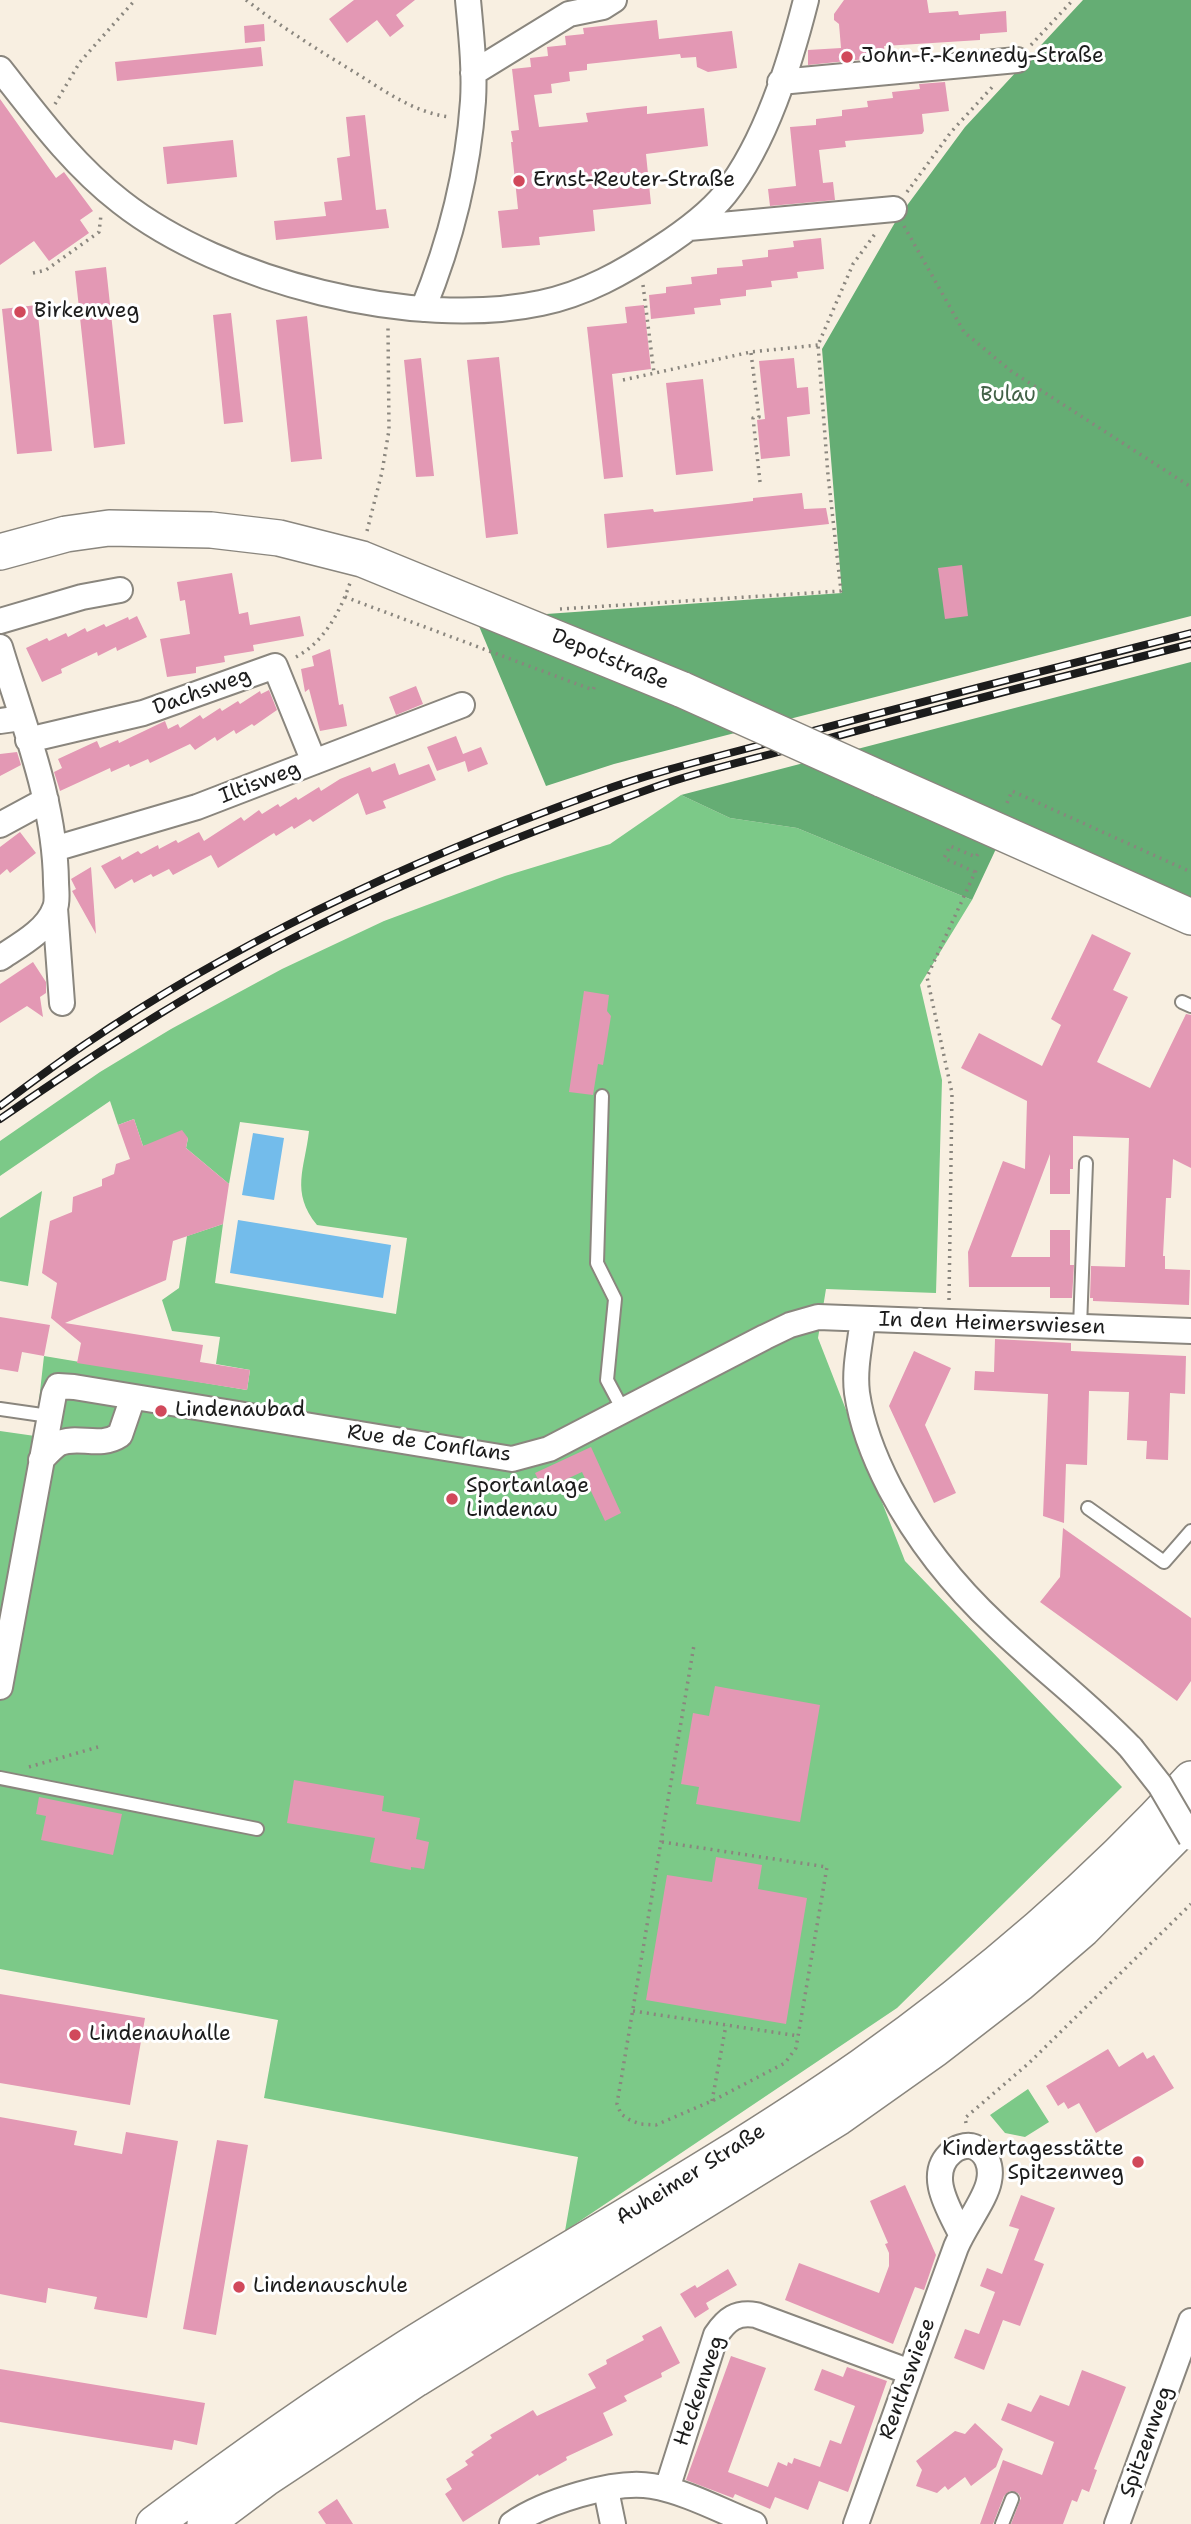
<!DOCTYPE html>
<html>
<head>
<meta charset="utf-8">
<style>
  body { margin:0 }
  canvas { display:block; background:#f8efe1 }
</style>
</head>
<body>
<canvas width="1191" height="2524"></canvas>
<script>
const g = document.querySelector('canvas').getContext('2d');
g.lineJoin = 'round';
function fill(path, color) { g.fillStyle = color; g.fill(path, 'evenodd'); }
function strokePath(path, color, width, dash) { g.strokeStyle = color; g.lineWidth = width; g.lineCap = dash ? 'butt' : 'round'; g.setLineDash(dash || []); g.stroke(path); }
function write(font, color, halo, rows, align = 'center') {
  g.font = font + ' "Shantell Sans",sans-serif'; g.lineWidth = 6; g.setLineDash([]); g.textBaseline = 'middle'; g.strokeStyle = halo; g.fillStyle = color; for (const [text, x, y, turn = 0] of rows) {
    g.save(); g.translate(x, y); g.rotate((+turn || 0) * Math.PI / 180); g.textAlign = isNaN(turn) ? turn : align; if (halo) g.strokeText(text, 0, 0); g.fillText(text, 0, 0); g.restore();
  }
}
const green = new Path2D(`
  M681,795L730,818L797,828L972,900L920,985L942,1080L936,1293L826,1289L818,1338L905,1561L1122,1787L897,2008L565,2231L578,2157L264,2098L278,2020L0,1969V1431L35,1436L44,1356L247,1390L250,1370L216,1364L220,1337L172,1331L162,1300L179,1288L187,1236L223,1224L215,1283L396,1314L407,1238L317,1225C290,1192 305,1168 309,1131L240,1122L229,1184L186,1148L188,1138L143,1146L134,1119L118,1125L110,1101L0,1176V1141L100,1072L171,1029L282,969L384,921L505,876L610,844Z
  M42,1191L28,1286L0,1281V1218Z
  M1028,2089L1049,2122L1025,2137L1005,2133L990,2115Z`);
const forest = new Path2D(`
  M1083,0H1191V616L614,764L546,786L476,619L842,593L822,349L897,219L965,127Z
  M1191,662V901L1010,819L972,900L797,828L730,818L681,795Z`);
const water = new Path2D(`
  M253,1133L284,1138L274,1200L242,1195Z
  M238,1220L391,1245L383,1298L230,1273Z`);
const building = new Path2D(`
  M354,0H415L396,15L404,26L390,37L377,20L347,43L329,19Z
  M844,0H927L929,13L958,11L959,15L1006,11L1007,32L980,34V40L884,46L885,57L808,65V50L841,48L839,24L834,20V14Z
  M657,20L659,39L732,31L737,68L708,72L697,67L696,57L681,58L680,54L587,64V70L569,72L570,81L551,84L552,93L534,95L539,127L588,122L586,113L628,108L647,106V114L704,108L708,146L646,154L651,204L593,210L595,231L539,237L540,245L502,248L498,211L518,209L511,142H513L511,131L519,130L512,69L531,67L530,58L548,56L547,47L566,45L565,36L584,34L583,28Z
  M264,24L265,41L245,43L244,26Z
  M261,47L263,66L117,81L115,62Z
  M945,82L949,111L922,114L924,131L922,134L845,141L846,147L819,150L823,183L833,182L835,200L770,206L768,189L796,186L790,127L816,125V119L842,116V110L868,107L867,101L893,98L892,92L920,89L919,84Z
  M0,99L56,178L64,172L93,211L80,220L89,233L49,261L34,241L0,265Z
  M365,115L376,210L386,209L389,228L276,240L274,221L326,216L324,202L342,200L337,158L350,156L346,117Z
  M233,140L237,177L167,184L163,147Z
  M821,238L824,269L797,272L798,278L771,281L772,287L746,290V296L720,299L721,305L694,308L695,314L651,319L649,295L666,293V287L692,284L691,277L717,274V268L743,266L742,260L768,257V250L794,247L793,241Z
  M106,267L125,444L94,448L75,271Z
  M37,305L52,451L17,454L2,309Z
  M644,305L651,369L612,374L623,477L604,479L587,327L627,323L625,307Z
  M231,313L243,422L224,424L213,315Z
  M307,316L322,459L291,462L276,320Z
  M499,357L518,534L486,538L467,360Z
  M421,358L434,476L416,477L404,360Z
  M794,358L797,388L808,387L810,414L787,417L790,456L761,459L757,420L765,419L759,361Z
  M703,379L713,471L676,475L666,383Z
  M802,493L804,509L826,508L829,524L607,548L604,514L653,509L654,512L728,504L753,501V498Z
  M962,565L968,616L945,619L938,568Z
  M232,573L239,614L248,612L250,625L300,616L304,636L253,645L254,651L224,656L225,662L196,667V673L167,677L160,639L190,634L185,600L180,601L177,582Z
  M137,616L147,637L117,651L116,647L98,656L97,652L61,669L62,673L42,682L26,648L47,638L49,641L66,633L68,637L85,628L87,632L104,624L106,627L128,617L129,620Z
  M330,649L339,705L343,704L347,726L320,731L309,689L305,692L301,669L314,666L312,656Z
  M416,686L423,704L396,715L389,697Z
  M269,690L277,710L254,726L252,724L236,734L234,730L217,741L215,737L195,750L190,744L150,763L148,759L130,767L129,764L111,772L110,768L60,791L54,772L62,768L58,759L97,741L100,748L118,740L119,743L165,721L168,729L178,724L180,728L200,715L203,719L220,708L222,711L238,701L240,704L260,691L261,694Z
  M456,736L463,754L481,747L488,764L468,772L465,761L437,771L427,747Z
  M17,752L21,765L0,776V754Z
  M395,763L399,775L429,764L436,780L383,801L386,808L366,815L358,793L313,822L310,819L294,829L292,826L276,836L274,833L218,868L211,855L173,875L169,869L153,877L151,874L134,883L132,879L115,889L101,866L120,856L122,860L138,851L141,854L158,845L159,849L176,840L178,843L199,832L204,841L241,817L244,821L259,810L262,814L278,804L280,807L296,797L298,800L319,787L321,791L340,779L370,767L372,772Z
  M20,832L36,853L10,873L7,869L0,875V847Z
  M91,867L92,880L96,934L72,891L76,889L71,879Z
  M1092,934L1131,953L1113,990L1128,997L1097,1062L1150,1088L1186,1014L1191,1015V1168L1173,1159L1171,1198H1166L1163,1256H1165V1269L1190,1270L1189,1305L1093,1301V1298H1090L1091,1266L1125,1267L1129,1138L1073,1136V1169H1070V1194H1050V1154L1011,1257H1050V1230H1070V1265H1074L1072,1298H1050V1287H969L968,1252L1003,1161L1025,1169L1027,1101L961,1068L979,1033L1042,1066L1061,1025L1051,1019Z
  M33,962L46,982V993L40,997L43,1017L27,1006L0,1023V984Z
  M584,991L609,995L607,1011L611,1016L603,1065L598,1064L593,1095L569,1092Z
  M134,1119L143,1146L182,1130L188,1138L186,1148L229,1184L223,1224L173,1241L166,1280L65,1323L203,1345L200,1362L250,1370L247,1390L77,1363L81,1343L51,1318L57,1283L42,1273L50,1221L72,1212L73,1197L102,1186V1179L114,1174L116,1164L130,1159L118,1125Z
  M0,1317L50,1325L44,1356L22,1352L18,1372L0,1369Z
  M995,1339L1071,1343V1351L1186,1356L1185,1394L1170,1393L1168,1460L1146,1459L1147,1441L1127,1440L1129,1392L1089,1391L1087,1465L1066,1464L1064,1523L1043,1516L1048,1394L974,1390L975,1371L994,1372Z
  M914,1351L951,1368L925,1425L956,1493L934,1503L889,1406Z
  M591,1447L621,1513L605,1521L582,1472L543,1490L535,1473Z
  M1063,1528L1191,1618V1681L1177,1701L1040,1602L1060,1577Z
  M715,1686L820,1705L800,1822L696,1804L699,1787L681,1784L693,1713L709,1716Z
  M294,1780L384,1796L382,1811L420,1818L416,1839L429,1842L424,1869L411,1867V1870L370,1862L375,1838L287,1823Z
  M39,1797L122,1814L113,1855L41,1840L46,1816L36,1814Z
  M716,1857L762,1865L758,1889L807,1898L786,2024L646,2000L667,1875L712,1882Z
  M0,1994L145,2018L130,2105L0,2083Z
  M1108,2049L1119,2067L1143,2052L1147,2059L1154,2055L1174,2088L1096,2133L1079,2103L1068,2109L1064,2102L1058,2106L1046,2086Z
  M0,2117L77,2131L74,2145L122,2154L126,2132L178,2141L147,2318L94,2309L97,2297L48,2288L46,2303L0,2294Z
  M217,2140L248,2145L216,2335L183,2329Z
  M905,2185L936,2255L924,2290L915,2287L893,2344L785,2300L799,2263L879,2293L889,2266V2253L885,2244L888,2243L870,2201Z
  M1021,2195L1055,2208L1034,2260L1044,2264L1020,2326L1003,2320L984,2370L954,2358L965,2329L979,2334L995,2292L980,2286L987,2268L1002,2274L1019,2229L1009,2226Z
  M728,2269L737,2285L706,2303L709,2309L695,2318L680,2294L695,2285L697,2288Z
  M661,2326L680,2363L661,2373L662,2377L624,2396L627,2401L603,2413L613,2435L566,2457L567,2460L539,2476L538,2474L463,2522L445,2494L452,2489L446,2479L468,2465L465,2461L474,2455L471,2452L492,2438L490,2435L533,2410L537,2416L596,2388L588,2374L607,2364L606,2360L644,2340L642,2336Z
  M731,2356L766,2368L728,2472L768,2487L778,2462L787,2466L788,2462L792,2464L794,2458L820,2467L830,2440L841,2444L855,2406L814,2390L822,2369L843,2377L847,2367L887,2381L848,2492L819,2481L808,2510L775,2497L770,2509L735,2494L733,2498L686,2480Z
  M0,2369L205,2403L197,2445L174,2440L172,2450L0,2422Z
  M1082,2370L1126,2387L1094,2469L1097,2470L1089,2492L1082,2489L1077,2502L1072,2500L1063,2524H1011L1021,2498L1018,2493L1010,2491L1004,2496L993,2524H980L1003,2460L1042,2475L1054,2442L1001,2420L1008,2403L1031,2412L1040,2395L1069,2406Z
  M975,2423L1003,2449L996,2467L971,2486L965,2477L948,2490L945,2486L937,2493L916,2486L922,2470L916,2461L955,2431L965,2434Z
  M337,2499L353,2524H326L318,2512Z`);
const path = new Path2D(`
  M246,0C280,26 315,48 351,70C382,89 412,112 449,117
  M1031,45L1073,0
  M55,104L80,62L135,0
  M907,192L951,132L995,84
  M904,226L964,332L1011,371L1191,487
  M33,273L46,270L99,232L101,215
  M643,285L654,373
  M751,353L759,417L753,418L760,482
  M623,380L751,352L818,345
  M367,531L382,472L389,430L388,328
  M345,597L593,690L596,683
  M560,609L841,591L828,475L818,345L853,264L875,234
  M296,657C324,642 340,612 350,583
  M1007,803L1012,791L1191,872
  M975,872L944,858L950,846L976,857L979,852
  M949,1300L952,1093L927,977L977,868
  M29,1767L98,1747
  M662,1842L827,1867L796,2048L785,2063L712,2101L656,2125L640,2124L630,2120L621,2114L617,2104L694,1645
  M633,2011L799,2036
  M712,2101L726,2025
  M966,2123L965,2118L1029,2063L1191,1904`);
const lane = new Path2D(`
  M1182,1002L1191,1006
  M602,1096L597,1263L615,1299L607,1380L623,1410
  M1080,1327L1086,1163
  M0,1409L49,1416
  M1088,1508L1164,1562L1191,1531
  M0,1778L257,1829
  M1002,2524L1012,2499`);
const street = new Path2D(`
  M0,69C37,116 73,165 121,202C223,282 414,330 541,303C585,294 624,272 660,248C683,233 708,215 725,194C766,142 790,63 806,0
  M473,73L569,14L603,7L614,0
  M780,82L1017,60
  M689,228L894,209
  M423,309C450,243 468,173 473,101C475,68 471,33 468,0
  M0,621L82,597L120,590
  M0,647C23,724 55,801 56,882C56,889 58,901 55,908C47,931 18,946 0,958
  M0,721L21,718
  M28,740L143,713L275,666L314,762
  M0,825L46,800
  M54,849L197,807L462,705
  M55,908L62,1003
  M863,1319C860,1344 854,1369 857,1393C862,1427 875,1459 890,1488C918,1541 954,1586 997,1626C1041,1668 1089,1704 1131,1748
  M41,1460C46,1455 52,1448 58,1444C77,1434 99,1449 120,1435L133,1397
  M0,1687L54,1394L58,1386L74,1387L512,1459L549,1449L765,1337L790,1325L818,1317L1191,1331
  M667,2489L716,2335C727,2319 736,2312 756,2315L910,2372
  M606,2490L613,2524
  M512,2524C542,2503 615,2479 652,2486C687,2492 721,2511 754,2524
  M856,2524C889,2432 922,2339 956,2247C964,2227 986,2199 989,2181C992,2167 987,2150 971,2146C965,2145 956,2148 952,2152C925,2174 950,2211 961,2234
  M1117,2524L1191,2321`);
const secondary = new Path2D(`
  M0,552L66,534L109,528L211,530L279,538L362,559L683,690
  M881,779L1191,917
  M154,2524C234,2464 317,2405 402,2351C555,2255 714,2169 862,2066C981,1982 1093,1887 1191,1779
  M205,2524L265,2479L416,2379L839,2117L935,2049L1019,1984L1083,1929L1191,1820`);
const rail = new Path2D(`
  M0,1106C28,1085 56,1064 84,1045C241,938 418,857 596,793C656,771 720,756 783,739C918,702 1055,668 1191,633
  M0,1119C103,1048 209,979 321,924C430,870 544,826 658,786C704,770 754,759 801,746C931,710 1061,677 1191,644`);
const streetBridge = new Path2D(`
  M1131,1748L1160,1785L1191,1838`);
const secondaryBridge = new Path2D(`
  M683,690L881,779`);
const markers = [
  [847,57,7,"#d1495b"],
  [519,181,7,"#d1495b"],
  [20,312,7,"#d1495b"],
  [161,1411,7,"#d1495b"],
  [452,1499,7,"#d1495b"],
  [75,2035,7,"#d1495b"],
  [1138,2162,7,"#d1495b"],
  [239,2287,7,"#d1495b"]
];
const poiNames = [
  ["John-F.-Kennedy-Straße",861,57],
  ["Ernst-Reuter-Straße",533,181],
  ["Birkenweg",34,312],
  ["Lindenaubad",175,1411],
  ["Sportanlage",466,1487],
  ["Lindenau",466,1511],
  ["Lindenauhalle",89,2035],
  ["Kindertagesstätte",1124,2150,"right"],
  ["Spitzenweg",1124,2174,"right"],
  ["Lindenauschule",253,2287]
];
const parkNames = [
  ["Bulau",1008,396]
];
const streetNames = [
  ["Depotstraße",610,660,23],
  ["Dachsweg",202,692,-20],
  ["Iltisweg",260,783,-21],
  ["In den Heimerswiesen",992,1324,2],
  ["Rue de Conflans",429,1444,8],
  ["Auheimer Straße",691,2175,-32],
  ["Renthswiese",908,2379,-70],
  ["Heckenweg",700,2391,-71],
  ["Spitzenweg",1147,2442,-70]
];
fill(green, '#7cc988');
fill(forest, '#65ad74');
fill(water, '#73bceb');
fill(building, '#e398b4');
strokePath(lane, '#8a867e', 16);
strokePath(street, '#8a867e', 28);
strokePath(secondary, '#8a867e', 38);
strokePath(path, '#8a867e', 3.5, [2, 5]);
strokePath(lane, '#fff', 12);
strokePath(street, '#fff', 24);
strokePath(secondary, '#fff', 35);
strokePath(rail, '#1c1c1c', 8);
strokePath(rail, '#fff', 5, [16]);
strokePath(streetBridge, '#8a867e', 28, []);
strokePath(secondaryBridge, '#8a867e', 38, []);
strokePath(streetBridge, '#fff', 24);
strokePath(secondaryBridge, '#fff', 35);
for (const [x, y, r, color] of markers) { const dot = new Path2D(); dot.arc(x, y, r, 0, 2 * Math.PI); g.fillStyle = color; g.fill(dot); strokePath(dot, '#fff', 2.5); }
write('21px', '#1c1c1c', '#fff', poiNames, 'left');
write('21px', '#426147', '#fff', parkNames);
write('21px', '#1c1c1c', '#fff', streetNames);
</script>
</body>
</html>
